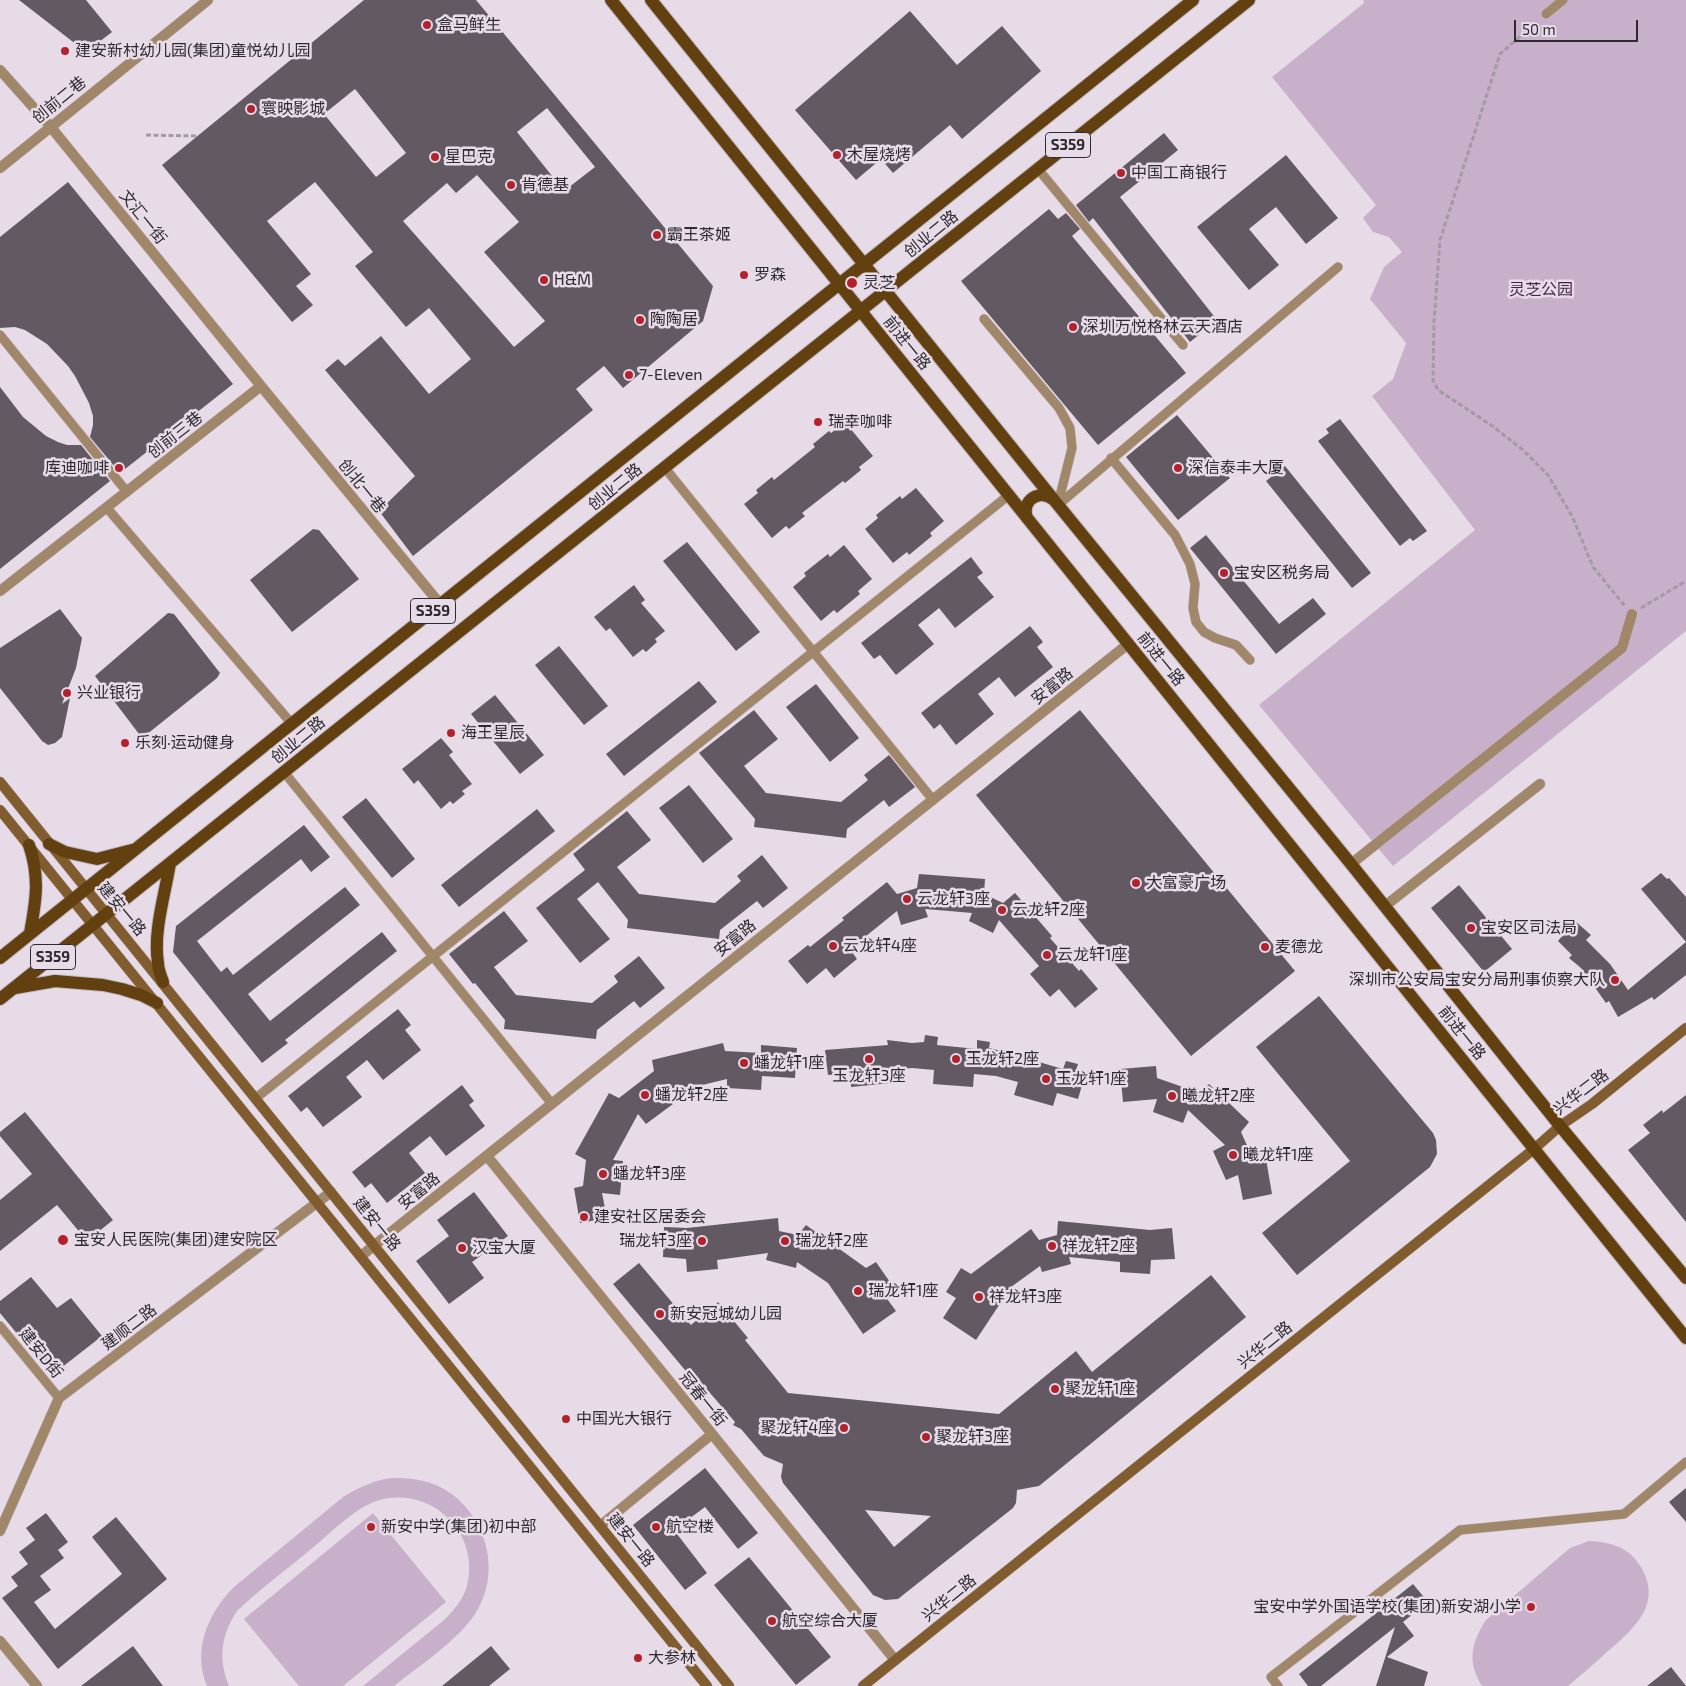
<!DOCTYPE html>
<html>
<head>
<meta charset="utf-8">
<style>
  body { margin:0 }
  #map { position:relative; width:1686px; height:1686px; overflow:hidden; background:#e6dbe7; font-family:"Exo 2",sans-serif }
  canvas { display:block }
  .scale { position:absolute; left:1514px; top:20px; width:124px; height:22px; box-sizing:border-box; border:2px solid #2e2a2f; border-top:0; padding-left:6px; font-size:15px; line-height:18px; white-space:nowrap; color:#2e2a2f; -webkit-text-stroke:4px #e6dbe7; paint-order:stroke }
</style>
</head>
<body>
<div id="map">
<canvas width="1686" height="1686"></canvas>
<div class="scale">50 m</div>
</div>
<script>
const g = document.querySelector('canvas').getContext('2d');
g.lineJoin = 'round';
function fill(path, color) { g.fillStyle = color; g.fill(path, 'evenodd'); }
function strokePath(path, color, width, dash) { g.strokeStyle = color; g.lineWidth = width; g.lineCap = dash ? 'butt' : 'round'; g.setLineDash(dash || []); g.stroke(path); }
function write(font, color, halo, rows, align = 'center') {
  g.font = font + ' "Exo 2","Noto Sans SC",sans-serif'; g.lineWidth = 5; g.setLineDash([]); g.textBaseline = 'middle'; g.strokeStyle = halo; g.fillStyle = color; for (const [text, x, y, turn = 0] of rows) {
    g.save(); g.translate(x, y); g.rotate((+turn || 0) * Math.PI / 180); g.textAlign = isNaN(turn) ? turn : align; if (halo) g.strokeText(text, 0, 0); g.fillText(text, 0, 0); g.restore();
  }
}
const green = new Path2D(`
  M1363,0H1686V631L1393,866L1259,705L1475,530L1372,396L1393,379L1406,343L1370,299L1384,267L1402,252L1389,237L1373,232L1363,218L1376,205L1272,77L1364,3Z
  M391,1478C409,1478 426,1479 442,1488C484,1511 502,1567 478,1609C463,1637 419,1666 394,1686H363L444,1620C454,1610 463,1600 467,1586C481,1534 432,1486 380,1500C356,1506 330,1534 310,1550C286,1570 260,1589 237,1611C221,1635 218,1659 229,1686H207C192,1650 208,1613 234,1587L343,1497C359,1487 373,1481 391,1478Z
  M373,1513L446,1602L343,1686H299L244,1619Z
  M1589,1541C1609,1542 1627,1546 1639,1564C1665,1603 1634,1629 1606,1653C1594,1664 1581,1675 1568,1686H1482C1467,1662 1471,1643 1486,1620L1570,1548Z`);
const building = new Path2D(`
  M19,0H86L112,32L86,52Z
  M364,0H476L713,286L703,321L623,388L604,366L576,389L593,410L413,556L379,511L415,476L325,370L338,359L345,366L381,336L429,394L471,359L429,308L406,327L355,266L373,252L315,182L267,221L311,274L296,286L313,305L292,322L162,165ZM355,89L406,153L376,177L324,114ZM547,108L595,167L564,191L517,132ZM477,175L519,222L484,252L545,321L514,347L403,221L447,183L456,193Z
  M910,11L957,65L1002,26L1041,71L962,139L950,125L893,173L881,159L856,180L795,110Z
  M1164,133L1178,150L1120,197L1217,320L1190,342L1093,218L1089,222L1076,205Z
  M1286,155L1338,218L1306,244L1276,207L1249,229L1279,265L1249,290L1197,227Z
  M68,182L233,384L120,473L90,437L93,425V416L89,403L75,376L68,366L47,344L25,330L15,327L0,328V237Z
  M1049,209L1058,219L1066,213L1080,229L1072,236L1186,373L1098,445L961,281Z
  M0,387L23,417L46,436L58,442L67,445H81L110,481L0,569Z
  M1177,415L1230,478L1178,520L1126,457Z
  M1340,419L1427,531L1413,541L1410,538L1400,546L1318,441L1329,433L1326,429Z
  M845,422L873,456L859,467L861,470L845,483L843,481L802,513L805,516L789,529L786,526L772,538L744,504L758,493L756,490L772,477L774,480L815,447L813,444L829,431L831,433Z
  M1285,466L1371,573L1352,588L1266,481Z
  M916,488L944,521L930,533L932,536L909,555L907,552L893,563L865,529L878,518L876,515L900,496L902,499Z
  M313,529L319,530L359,579L292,632L250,580Z
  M1206,535L1279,624L1313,598L1326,614L1276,654L1190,548Z
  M687,542L760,632L736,651L663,561Z
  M844,545L872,579L858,591L860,594L837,613L834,610L821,621L793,587L806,576L804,573L828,554L830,557Z
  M971,557L983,573L977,577L994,597L955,628L939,608L928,617L918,625L934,644L896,675L880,655L874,659L861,643Z
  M634,585L645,600L641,603L665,631L655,639L657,642L646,652L643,649L633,657L610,628L606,631L594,617Z
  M60,609L82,638L76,668L62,704L70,698L62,737L55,743L48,745L42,741L0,688V648Z
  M168,613L174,614L220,673L217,678L146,735L139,734L95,676Z
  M1030,626L1043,642L1037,647L1053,667L1015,697L999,677L978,694L994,714L956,745L940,724L934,729L921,713Z
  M559,646L608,706L584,725L535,665Z
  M699,681L717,702L624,776L606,754Z
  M816,684L859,738L830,762L786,707Z
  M495,695L544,755L520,774L471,714Z
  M754,710L778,739L744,766L766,793L841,802L868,780L864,775L889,755L915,787L889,807L884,800L847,829L846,838L754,827L755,819L699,753Z
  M1080,710L1295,971L1191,1056L976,795Z
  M441,738L453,752L449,755L472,784L462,791L465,794L453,804L450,801L441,809L418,780L414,784L402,769Z
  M689,785L733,839L703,863L659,808Z
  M366,798L415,859L392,878L342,817Z
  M537,809L555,831L459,907L441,885Z
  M627,811L651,840L617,867L639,894L715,903L741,881L737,876L762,855L788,888L763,908L757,901L720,930L719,939L627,928L628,920L598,882L577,899L610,939L580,963L536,908L585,870L573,854Z
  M304,825L330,857L311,872L301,859L197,941L221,972L227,967L233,975L345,887L360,905L248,994L270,1021L382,932L397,951L285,1040L288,1043L262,1063L173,952L176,926Z
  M1661,873L1667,879L1669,878L1686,897V942L1641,889Z
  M919,874L985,879L984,894L1003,903L1015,893L1052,936L1050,938L1079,971L1081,969L1098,989L1075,1008L1059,989L1050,997L1030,974L1039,966L999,920L993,933L969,921L972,913L949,911L925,909L928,917L901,925L897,911L850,949L857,959L834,978L826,968L807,984L788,961L808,945L810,947L844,920L842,918L887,882L897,894L917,888Z
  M1459,885L1512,949L1484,972L1431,908Z
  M504,911L528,941L494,967L516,995L592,1003L618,982L614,976L639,956L665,988L640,1008L634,1001L597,1030L596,1039L504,1029L505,1020L475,983L473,984L449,954Z
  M1575,921L1591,935L1586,940L1610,964L1628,990L1686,942V975L1654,1000L1652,997L1618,1017L1609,1001L1606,1003L1581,968L1569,958L1572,955L1558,941Z
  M1319,996L1433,1133L1436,1140L1437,1154L1430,1167L1297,1275L1262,1233L1350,1161L1256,1047Z
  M398,1009L411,1025L405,1030L421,1050L383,1080L367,1060L346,1077L362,1097L323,1127L307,1107L301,1112L288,1096Z
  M925,1035L938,1037L937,1045L977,1049V1040L990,1042L989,1048L1001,1051L1026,1053L1025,1058L1063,1069L1066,1061L1078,1064L1075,1073L1085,1075L1078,1099L1057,1093L1053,1106L1014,1095L1018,1082L996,1076L974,1074L973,1087L933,1084L934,1070L912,1068L890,1070L891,1083L851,1087L850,1073L828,1075L825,1050L888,1045L887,1040L912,1043L924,1042Z
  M723,1043L725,1051L761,1053V1045L797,1048L795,1078L762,1076L761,1090L727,1088V1079L665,1094L673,1104L646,1124L638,1114L613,1160L623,1161L620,1195L602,1193L607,1218L580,1223L574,1188L583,1186L586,1160L575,1154L609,1093L619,1098L654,1071L652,1060Z
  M1156,1066L1157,1078L1200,1093L1209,1084L1249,1122L1241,1132L1254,1161L1266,1159L1272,1194L1243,1200L1238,1175L1226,1180L1213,1151L1225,1145L1188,1110L1183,1123L1153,1112L1157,1099L1123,1102L1120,1069Z
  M462,1085L474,1101L469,1105L485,1126L446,1156L430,1136L409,1153L425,1173L387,1203L371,1183L365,1188L352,1172Z
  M1686,1095V1222L1628,1150L1650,1133L1643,1125L1662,1110L1663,1113Z
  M25,1112L113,1220L87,1241L57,1205L0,1251V1200L32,1174L0,1136V1132Z
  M474,1192L508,1236L472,1262L484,1278L449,1304L416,1261L449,1236L437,1220Z
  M778,1218L779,1231L798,1235L806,1225L866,1268L876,1262L892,1285L882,1292L896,1311L863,1334L828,1283L797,1262L796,1268L766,1260L768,1253L717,1260L718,1269L687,1272L686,1259L663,1257L664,1227L687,1228Z
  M1058,1221L1150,1230L1172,1228L1175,1259L1151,1260L1150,1274L1120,1272V1262L1069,1257L1071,1264L1042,1272L1040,1266L1011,1287L976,1340L943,1318L956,1298L946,1292L961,1268L971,1274L1031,1229L1039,1240L1057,1235Z
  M639,1263L691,1325L718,1302L748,1338L745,1340L788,1393L999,1414L1076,1351L1092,1372L1211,1275L1246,1317L1039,1486L1017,1490L1016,1503L1013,1508L903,1595L898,1599L885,1600L873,1595L783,1483L781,1477L783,1464L764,1456L741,1429L733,1425L735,1422L698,1379L695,1382L613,1284ZM865,1510L931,1516L894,1547Z
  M31,1277L57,1308L71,1298L102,1336L61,1368L51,1369L42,1364L0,1313V1301Z
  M705,1468L758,1533L738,1549L705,1507L674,1530L707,1573L685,1590L633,1525Z
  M1686,1488V1522L1669,1502Z
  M46,1513L68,1542L58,1550L64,1558L40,1576L51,1590L34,1602L55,1629L122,1574L92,1537L116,1517L167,1579L58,1669L2,1598L18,1586L11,1577L28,1564L19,1552L35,1540L26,1528Z
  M749,1557L831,1657L796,1685L714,1585Z
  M1413,1584L1428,1602L1403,1622L1414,1636L1387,1657L1428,1672L1424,1686H1376L1395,1627L1321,1686H1308L1299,1674Z
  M133,1646L163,1686H81Z
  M491,1646L510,1669L489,1686H442Z
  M1671,1667L1686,1686H1647Z`);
const path = new Path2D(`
  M1537,22L1500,54L1440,240L1434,321L1433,380L1438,390L1491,425L1523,450L1548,475L1573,518L1593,567L1625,606
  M146,135L198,136
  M1641,608L1686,581`);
const service = new Path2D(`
  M1546,14L1563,0
  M1038,169L1183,345
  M984,319L1059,408L1070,428L1072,448L1058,504
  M0,335L127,492
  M1111,458L1175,535L1190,564L1195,584L1193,608L1196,622L1204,632L1215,638L1236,645L1250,660
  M665,468L933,800
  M1058,505L1338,267
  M107,508L292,724
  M284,772L552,1104
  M256,1098L1009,495
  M0,1326L59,1398
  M1278,1686L1271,1677L1460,1530L1624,1514L1686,1462`);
const minor = new Path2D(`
  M0,70L50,126L261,386L440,604
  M0,168L208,0
  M0,591L261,386
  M1351,864L1622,648L1632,614
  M1385,906L1540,784
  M487,1156L895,1660
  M600,1526L712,1434
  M0,1531L59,1398L331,1192
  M0,1641L37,1686`);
const tertiary = new Path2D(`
  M361,1256L1128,644`);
const secondary = new Path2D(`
  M0,782L729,1686
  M0,810L707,1686
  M863,1686L1534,1149L1560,1126L1592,1104L1686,1028`);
const primary = new Path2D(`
  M611,0L1686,1338
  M651,0L1054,500L1351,864L1560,1126L1686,1278
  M1027,518C1021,500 1040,488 1054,500
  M49,844L65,852L97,859L132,850
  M29,845C40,877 36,901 30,933
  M0,958L1193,0
  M163,982C161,976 158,970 158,963C153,931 165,895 170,863
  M15,988L55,981L103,985L122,989L141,995L157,1003
  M0,999L1249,0`);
const markers = [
  [427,25,5,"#b3222c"],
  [65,51,5,"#b3222c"],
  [251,109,5,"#b3222c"],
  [837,155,5,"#b3222c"],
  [435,157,5,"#b3222c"],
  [1121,173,5,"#b3222c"],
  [511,185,5,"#b3222c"],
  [657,235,5,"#b3222c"],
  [744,275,5,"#b3222c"],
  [544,280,5,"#b3222c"],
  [852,283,6,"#b3222c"],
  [640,320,5,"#b3222c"],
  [1073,327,5,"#b3222c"],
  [629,375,5,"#b3222c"],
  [818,422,5,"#b3222c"],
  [119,468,5,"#b3222c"],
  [1178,468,5,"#b3222c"],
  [1224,573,5,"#b3222c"],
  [67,693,5,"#b3222c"],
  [451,733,5,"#b3222c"],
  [125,743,5,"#b3222c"],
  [1136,883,5,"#b3222c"],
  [907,899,5,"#b3222c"],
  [1002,910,5,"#b3222c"],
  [1471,928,5,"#b3222c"],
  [833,946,5,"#b3222c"],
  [1265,947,5,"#b3222c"],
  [1047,955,5,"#b3222c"],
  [1615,980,5,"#b3222c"],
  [869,1059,5,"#b3222c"],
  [956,1059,5,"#b3222c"],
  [744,1063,5,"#b3222c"],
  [1046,1079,5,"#b3222c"],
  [645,1095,5,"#b3222c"],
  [1172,1096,5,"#b3222c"],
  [1233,1155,5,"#b3222c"],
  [603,1174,5,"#b3222c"],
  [584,1217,5,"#b3222c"],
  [63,1240,6,"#b3222c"],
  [702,1241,5,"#b3222c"],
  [785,1241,5,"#b3222c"],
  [1052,1246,5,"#b3222c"],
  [462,1248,5,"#b3222c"],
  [858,1291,5,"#b3222c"],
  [979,1297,5,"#b3222c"],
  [660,1314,5,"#b3222c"],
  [1055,1389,5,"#b3222c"],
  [566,1419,5,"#b3222c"],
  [844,1428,5,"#b3222c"],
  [926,1437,5,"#b3222c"],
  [371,1527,5,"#b3222c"],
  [656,1527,5,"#b3222c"],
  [1531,1607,5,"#b3222c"],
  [772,1621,5,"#b3222c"],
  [638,1658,5,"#b3222c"]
];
const shields = [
  [1068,145,45],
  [433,611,45],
  [53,957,45]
];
const shieldNames = [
  ["S359",1068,145],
  ["S359",433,611],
  ["S359",53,957]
];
const poiNames = [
  ["盒马鲜生",437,25],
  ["建安新村幼儿园(集团)童悦幼儿园",75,51],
  ["寰映影城",261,109],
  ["木屋烧烤",847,155],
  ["星巴克",445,157],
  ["中国工商银行",1131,173],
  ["肯德基",521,185],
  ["霸王茶姬",667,235],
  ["罗森",754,275],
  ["H&M",554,280],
  ["灵芝",863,283],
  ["陶陶居",650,320],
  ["深圳万悦格林云天酒店",1083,327],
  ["7-Eleven",639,375],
  ["瑞幸咖啡",828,422],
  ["库迪咖啡",109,468,"right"],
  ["深信泰丰大厦",1188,468],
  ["宝安区税务局",1234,573],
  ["兴业银行",77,693],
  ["海王星辰",461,733],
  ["乐刻·运动健身",135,743],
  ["大富豪广场",1146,883],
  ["云龙轩3座",917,899],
  ["云龙轩2座",1012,910],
  ["宝安区司法局",1481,928],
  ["云龙轩4座",843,946],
  ["麦德龙",1275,947],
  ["云龙轩1座",1057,955],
  ["深圳市公安局宝安分局刑事侦察大队",1605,980,"right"],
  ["玉龙轩2座",966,1059],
  ["蟠龙轩1座",754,1063],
  ["玉龙轩3座",869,1076,"center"],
  ["玉龙轩1座",1056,1079],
  ["蟠龙轩2座",655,1095],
  ["曦龙轩2座",1182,1096],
  ["曦龙轩1座",1243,1155],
  ["蟠龙轩3座",613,1174],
  ["建安社区居委会",594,1217],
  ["宝安人民医院(集团)建安院区",74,1240],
  ["瑞龙轩3座",692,1241,"right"],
  ["瑞龙轩2座",795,1241],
  ["祥龙轩2座",1062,1246],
  ["汉宝大厦",472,1248],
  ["瑞龙轩1座",868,1291],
  ["祥龙轩3座",989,1297],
  ["新安冠城幼儿园",670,1314],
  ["聚龙轩1座",1065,1389],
  ["中国光大银行",576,1419],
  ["聚龙轩4座",834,1428,"right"],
  ["聚龙轩3座",936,1437],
  ["新安中学(集团)初中部",381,1527],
  ["航空楼",666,1527],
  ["宝安中学外国语学校(集团)新安湖小学",1521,1607,"right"],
  ["航空综合大厦",782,1621],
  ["大参林",648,1658]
];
const streetNames = [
  ["创前二巷",59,100,-39],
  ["文汇一街",143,217,51],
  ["创业二路",931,234,-39],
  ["前进一路",907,343,51],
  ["创前三巷",175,435,-38],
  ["创北一巷",362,486,51],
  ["创业二路",615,487,-39],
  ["前进一路",1161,659,51],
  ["安富路",1052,686,-39],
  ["创业二路",298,740,-39],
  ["建安一路",122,909,50],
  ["安富路",735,938,-39],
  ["前进一路",1462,1033,51],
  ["兴华二路",1581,1092,-37],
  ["安富路",419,1191,-39],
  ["建安一路",377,1224,51],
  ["建顺二路",129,1327,-37],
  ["兴华二路",1265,1345,-39],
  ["建安D街",41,1353,51],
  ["冠春一街",703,1399,51],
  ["建安一路",631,1540,51],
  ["兴华二路",949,1598,-39]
];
const parkNames = [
  ["灵芝公园",1541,290]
];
fill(green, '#c8b0ca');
fill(building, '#635963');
strokePath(service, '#c1b8c2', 10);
strokePath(minor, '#c1b8c2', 11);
strokePath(tertiary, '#c1b8c2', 11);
strokePath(secondary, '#c1b8c2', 11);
strokePath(primary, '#c1b8c2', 14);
strokePath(path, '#a39aa4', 3, [5, 2.5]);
strokePath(service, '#a1876a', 9);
strokePath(minor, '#a1876a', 10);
strokePath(tertiary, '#a1876a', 10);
strokePath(secondary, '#815c2f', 10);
strokePath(primary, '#634010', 12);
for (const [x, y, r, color] of markers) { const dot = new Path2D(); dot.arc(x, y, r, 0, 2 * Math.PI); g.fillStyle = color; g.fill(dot); strokePath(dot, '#e6dbe7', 2); }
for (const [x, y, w] of shields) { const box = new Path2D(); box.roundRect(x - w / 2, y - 12.5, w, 25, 4); g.fillStyle = '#e6dbe7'; g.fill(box); strokePath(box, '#2e2a2f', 1); }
write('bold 15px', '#2e2a2f', null, shieldNames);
write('16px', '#2e2a2f', '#e6dbe7', poiNames, 'left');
write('16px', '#2e2a2f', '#e6dbe7', streetNames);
write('16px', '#451f49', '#e6dbe7', parkNames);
</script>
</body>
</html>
